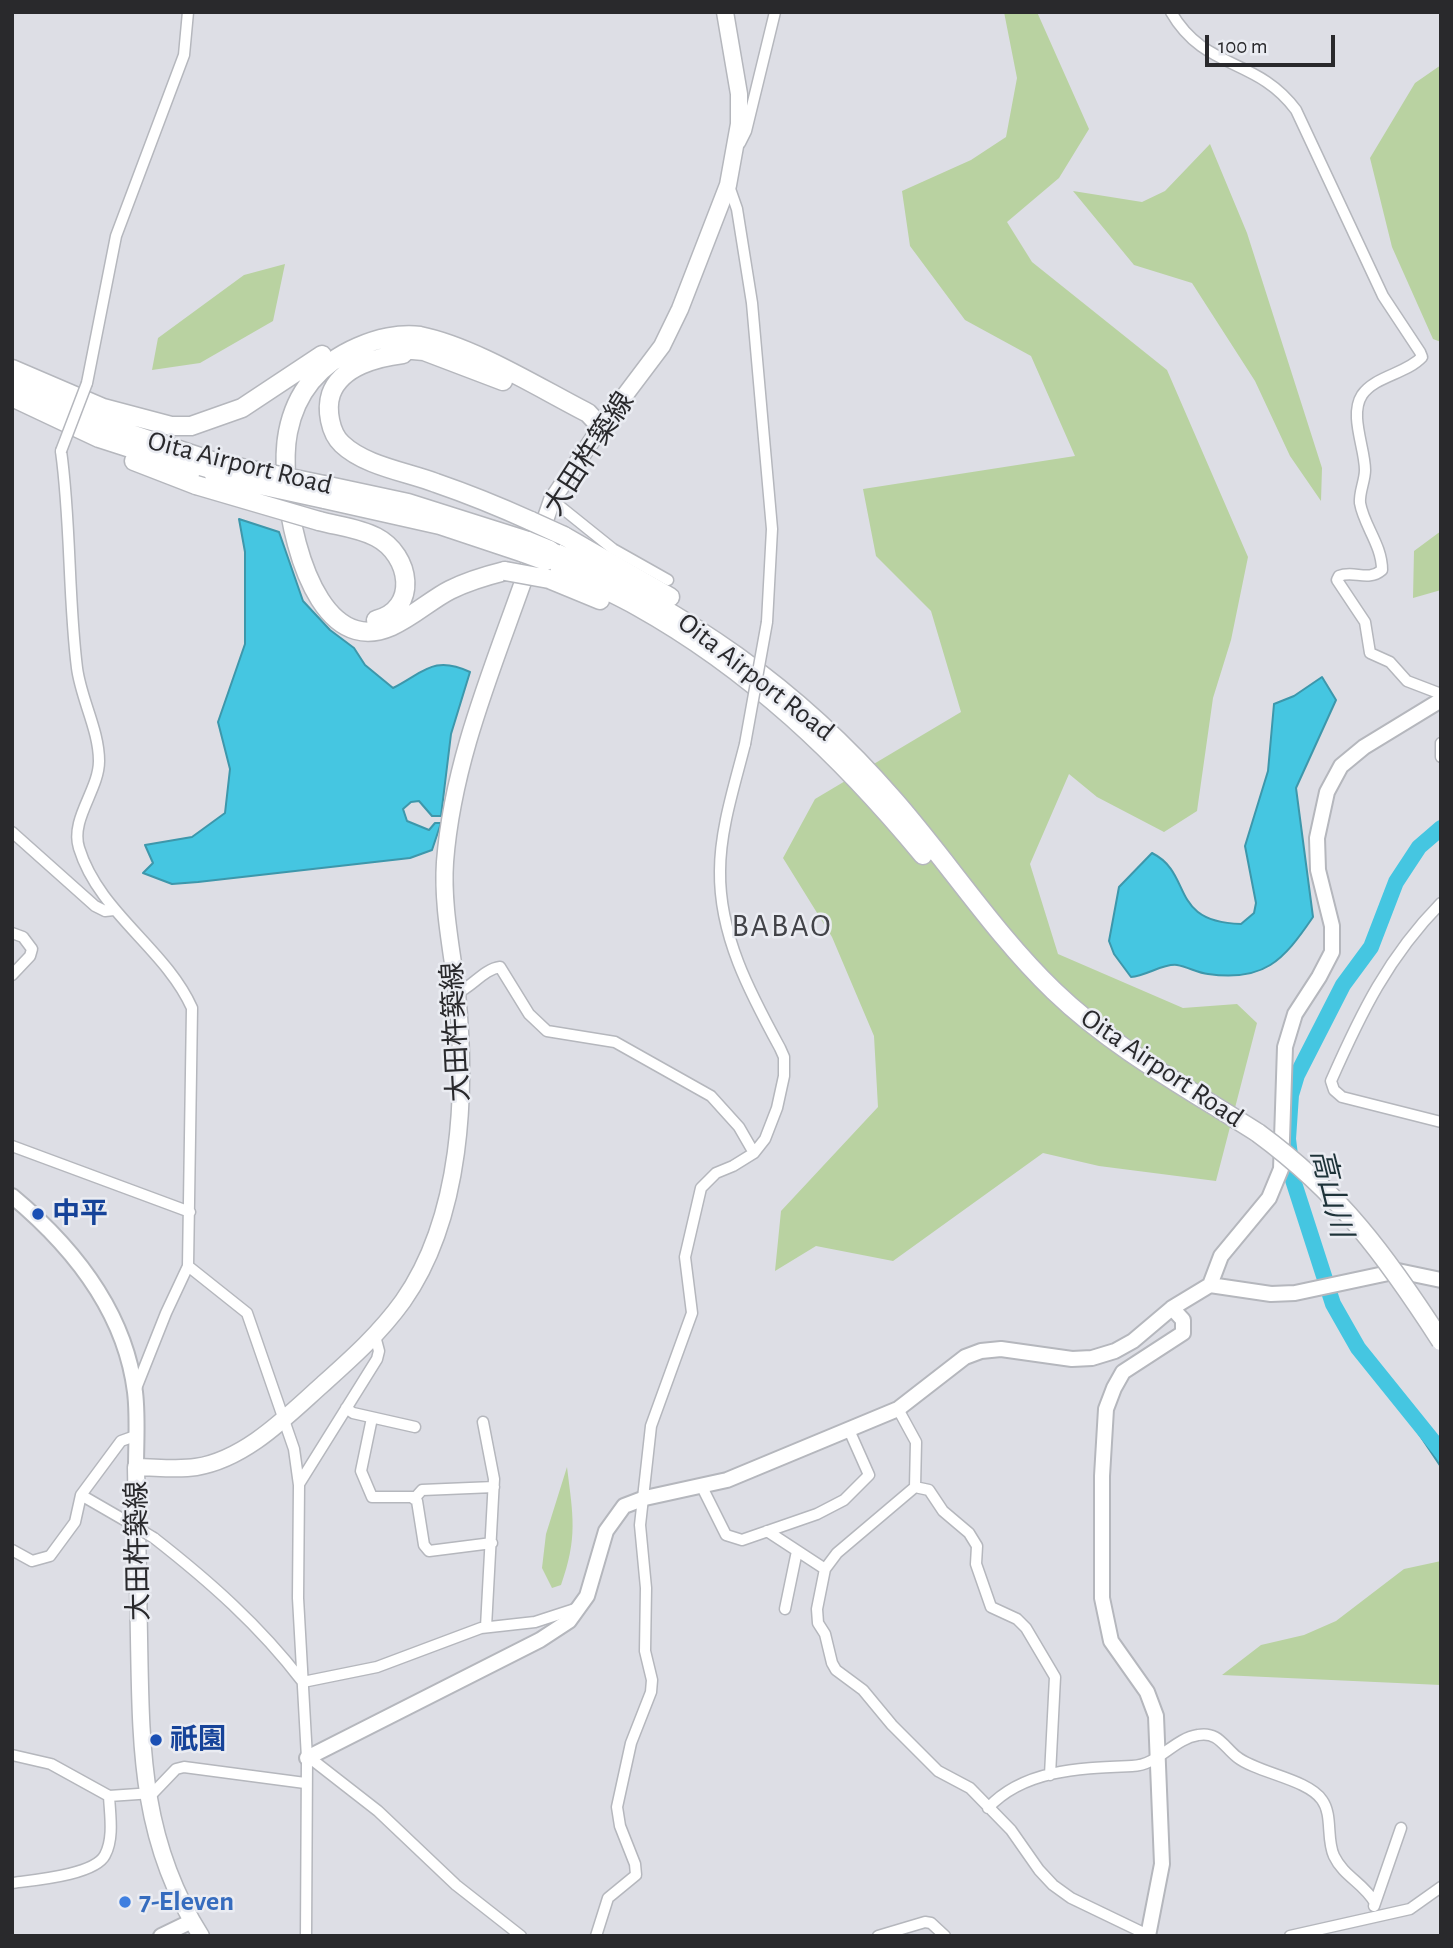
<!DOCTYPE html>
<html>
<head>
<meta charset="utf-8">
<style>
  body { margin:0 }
  #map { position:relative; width:1453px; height:1948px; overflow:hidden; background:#dddee5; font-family:"Alegreya Sans",sans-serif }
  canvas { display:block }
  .frame { position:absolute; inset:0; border:14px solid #29292c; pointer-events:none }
  .scale { position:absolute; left:1205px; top:35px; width:130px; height:32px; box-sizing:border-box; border:4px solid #29292c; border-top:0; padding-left:9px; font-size:21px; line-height:24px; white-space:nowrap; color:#29292c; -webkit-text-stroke:5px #eaecf2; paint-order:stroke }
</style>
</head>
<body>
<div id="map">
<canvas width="1453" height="1948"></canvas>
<div class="frame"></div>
<div class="scale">100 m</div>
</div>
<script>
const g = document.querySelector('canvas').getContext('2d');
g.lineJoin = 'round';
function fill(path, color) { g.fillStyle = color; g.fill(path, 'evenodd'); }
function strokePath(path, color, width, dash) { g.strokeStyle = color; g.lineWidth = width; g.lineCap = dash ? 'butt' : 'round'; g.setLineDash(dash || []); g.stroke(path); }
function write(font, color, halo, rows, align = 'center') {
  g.font = font + ' "Alegreya Sans","Noto Sans JP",sans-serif'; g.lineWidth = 5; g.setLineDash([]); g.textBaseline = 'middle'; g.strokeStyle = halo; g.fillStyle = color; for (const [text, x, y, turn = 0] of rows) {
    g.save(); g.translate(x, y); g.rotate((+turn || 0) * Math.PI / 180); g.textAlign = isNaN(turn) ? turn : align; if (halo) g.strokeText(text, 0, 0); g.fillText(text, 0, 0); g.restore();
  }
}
const green = new Path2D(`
  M1004,12H1037L1089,129L1059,178L1007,222L1032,262L1167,370L1248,557L1231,640L1213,698L1197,811L1164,832L1097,797L1069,774L1030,864L1058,954L1183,1008L1237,1004L1257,1023L1216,1181L1099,1166L1043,1153L893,1261L816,1246L775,1271L781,1211L878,1107L874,1036L832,937L783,858L815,799L961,712L931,611L876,556L863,489L1075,456L1031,356L965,320L910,246L902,191L971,160L1006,137L1017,78Z
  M1441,65V342L1433,339L1392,247L1370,158L1415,83Z
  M1210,144L1247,233L1322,468L1321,501L1290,456L1255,381L1192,283L1134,265L1073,191L1142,202L1165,191Z
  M285,264L273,321L200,363L152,370L158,338L244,275Z
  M1441,531V590L1413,598L1414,551Z
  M567,1467C573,1516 578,1537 561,1585L552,1588L542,1568L546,1534Z
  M1441,1561V1685L1222,1675L1261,1645L1304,1635L1336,1621L1404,1569Z`);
const water = new Path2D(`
  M239,519L279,532L303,601L330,630L354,648L365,665L393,688C424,672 434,655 470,672L451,734L441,816H432L419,801L411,802L403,809L407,821L429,830L435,823H441L432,850L410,858L198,882L172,884L143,873L153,863L145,845L192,837L225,813L230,769L218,722L245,644V552Z
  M1322,677L1336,700L1296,788L1313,917C1283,961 1264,982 1208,974C1198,973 1188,967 1177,965C1164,963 1146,976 1131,977L1114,954L1109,941L1119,887L1152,853C1194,874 1168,922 1241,924L1254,913L1256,903L1245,846L1268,771L1274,704L1294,696Z
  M1394,1397C1423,1424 1441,1423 1441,1467Z`);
const river = new Path2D(`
  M1441,828L1419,847L1396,882L1371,947L1343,985L1297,1075L1291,1095L1288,1139L1293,1180L1333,1304L1358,1348L1441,1451`);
const street = new Path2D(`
  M1171,12C1205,71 1257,57 1296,110L1383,296L1420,352L1422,357C1406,374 1375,376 1362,395C1349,415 1365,448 1365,470C1365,481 1359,492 1360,503C1364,526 1382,545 1382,570C1368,582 1354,570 1339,576L1337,580L1365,622L1370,653L1390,662L1407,681L1441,694
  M740,143L746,131L775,12
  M729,186L737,209L752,303L772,529L767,622
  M87,383L116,236L184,55L188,12
  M61,451C71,522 68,596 77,668C81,699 99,730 99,761C99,790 70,819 79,848C99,913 165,948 192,1008L188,1266L166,1313L135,1391
  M552,500L613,549L668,580
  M1441,743V757
  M12,832L95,906L105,911L114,910
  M1441,903C1388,957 1361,1013 1331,1081L1334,1090L1342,1097L1441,1122
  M12,933L23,937L32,949L30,956L12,975
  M457,993C472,987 484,969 500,967L529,1014L547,1031L615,1042L711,1096L739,1127L754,1153
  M12,1146L190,1212
  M188,1266L247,1313L294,1449L299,1485L298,1598L307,1758L306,1936
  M346,1408L353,1413L415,1427
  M898,1409L916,1442L915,1487
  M372,1418L361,1471L372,1497H413L417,1501L424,1545L429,1551L492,1543
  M483,1422L494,1479L486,1627
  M299,1484L377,1359L379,1351L375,1336
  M702,1487L726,1535L742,1540L817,1514L844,1500L869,1475L849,1430
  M81,1495L126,1521
  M414,1499L422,1490L494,1487
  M767,1531L825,1569
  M154,1538C209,1581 259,1625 302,1681
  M12,1550L32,1561L50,1556L75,1522L81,1495L121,1441L135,1436
  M785,1609L797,1551
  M303,1682L377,1667L481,1628L535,1622L578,1608
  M12,1755L51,1764L109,1796L153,1793L176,1769L184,1767L305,1783
  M310,1758L378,1811L456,1885L521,1936
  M1050,1775L1055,1677L1026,1628L1017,1619L991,1607L976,1564L977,1546L969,1533L943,1511L929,1490L915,1487L837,1553L825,1569L817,1609L818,1623L825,1634L832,1663L836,1670L863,1690L892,1725L938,1771L970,1788L1011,1830L1039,1870L1053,1885L1071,1898L1150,1936
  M988,1808C1024,1769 1082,1768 1132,1766C1159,1765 1173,1739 1198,1735C1218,1731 1224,1747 1237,1757C1257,1773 1308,1779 1322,1800C1333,1815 1326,1839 1334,1856C1344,1877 1364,1883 1375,1903
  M12,1883C34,1880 95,1875 105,1855C114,1838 110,1815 109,1796
  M1374,1906L1401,1828
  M596,1936L608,1898L636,1875L635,1864L620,1826L617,1807L631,1743L651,1692L652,1680L645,1651L646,1588L640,1525L651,1426L692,1313L685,1257L701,1188L716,1173L733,1166L754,1153L765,1139L777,1108L784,1076V1057L780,1048C750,993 719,935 720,871C720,829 735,784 745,744
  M878,1936L925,1922L931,1923L945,1936
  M1290,1936L1410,1909L1441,1887`);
const secondary = new Path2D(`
  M12,1196C72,1246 125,1311 135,1392C138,1416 136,1443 136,1467
  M1210,1285L1221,1256L1269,1198L1281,1169L1285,1047L1295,1014L1319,977L1332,952V926L1318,870L1317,838L1327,792L1341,766L1364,747L1441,700
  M307,1758L540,1640L569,1621L587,1596L606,1531L624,1506L645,1498L727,1480L898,1409L965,1357L981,1351L1001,1349L1072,1359L1092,1358L1115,1351L1133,1341L1172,1308L1210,1285L1271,1294L1295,1293L1398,1271L1441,1280
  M161,1936L192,1921
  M1148,1936L1162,1864L1156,1716L1147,1692L1111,1641L1102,1598V1476L1106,1409L1114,1388L1123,1372L1183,1333V1320L1172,1308`);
const primary = new Path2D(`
  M539,538L552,500L601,427L662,346L680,309L728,185L739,124V94L725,12
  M201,1936C140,1840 141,1746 139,1638C138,1581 137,1524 136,1467C155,1467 177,1470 196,1467C246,1459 287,1416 323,1384C352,1358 380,1333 403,1301C462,1217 467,1092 457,993C452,950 442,906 445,862C453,757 496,661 530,562`);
const highway = new Path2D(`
  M390,348L424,351L503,381
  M403,354C378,357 341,366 331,394C326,409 330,433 342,444C365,466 407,472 436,483C468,494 500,507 531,521
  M12,369L103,408L171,426H191L242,408L322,355
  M12,382L101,424L218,463
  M12,397L99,438L214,475
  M134,461L196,485
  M324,485L408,503L528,541
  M324,499L440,525L524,553
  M319,521C338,526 359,528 376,537C411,555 419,609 376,620
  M564,536L670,597
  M550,550C687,613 795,686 894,800C949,863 994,933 1054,991C1113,1048 1189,1089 1258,1133
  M546,561C576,576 608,590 637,606C750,669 841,756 923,855
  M505,571C485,576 468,581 450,590C422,604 390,640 356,630C299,614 278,482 288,432C296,391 321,363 358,347C376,339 400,333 420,336C474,347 539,388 588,413L601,427
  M549,579L600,600`);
const streetBridge = new Path2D(`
  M61,451L87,383
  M745,744L767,622
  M126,1521L154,1538`);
const highwayBridge = new Path2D(`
  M218,463L324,485
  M214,475L324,499
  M196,485L319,521
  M531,521L564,536
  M528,541L550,550
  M524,553L546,561
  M505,571L549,579
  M1258,1133C1341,1194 1386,1256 1441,1341`);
const markers = [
  [38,1214,7,"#1a4fb4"],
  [156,1740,7,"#1a4fb4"],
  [125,1902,7,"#3f7fe0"]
];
const streetNames = [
  ["大田杵築線",589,454,-57],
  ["Oita Airport Road",240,463,14],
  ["Oita Airport Road",756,677,38],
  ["大田杵築線",456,1032,-93],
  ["Oita Airport Road",1162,1068,34],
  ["大田杵築線",138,1551,-91]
];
const transitNames = [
  ["中平",52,1214],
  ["祇園",170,1740]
];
const shopNames = [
  ["7-Eleven",139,1902]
];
const waterNames = [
  ["高山川",1331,1193,76]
];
const quarterNames = [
  ["BABAO",782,926]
];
fill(green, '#b9d2a1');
fill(water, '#45c6e1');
strokePath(water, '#3d97ab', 2);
strokePath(river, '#45c6e1', 16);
strokePath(street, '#b5b7bd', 13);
strokePath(secondary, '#b5b7bd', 18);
strokePath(primary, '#b5b7bd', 19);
strokePath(highway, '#b5b7bd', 21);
strokePath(street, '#fff', 10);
strokePath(secondary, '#fff', 14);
strokePath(primary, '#fff', 16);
strokePath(highway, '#fff', 18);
strokePath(streetBridge, '#b5b7bd', 13, []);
strokePath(highwayBridge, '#b5b7bd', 21, []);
strokePath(streetBridge, '#fff', 10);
strokePath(highwayBridge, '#fff', 18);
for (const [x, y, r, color] of markers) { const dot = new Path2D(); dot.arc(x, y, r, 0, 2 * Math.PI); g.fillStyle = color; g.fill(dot); strokePath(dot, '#eaecf2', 2.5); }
write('28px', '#29292c', '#eaecf2', streetNames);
write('bold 28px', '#164399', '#eaecf2', transitNames, 'left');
write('bold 28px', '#366cbe', '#eaecf2', shopNames, 'left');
write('italic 30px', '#1e3339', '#eaecf2', waterNames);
g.letterSpacing = '2px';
write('32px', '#424348', '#eaecf2', quarterNames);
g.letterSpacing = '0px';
</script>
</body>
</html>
